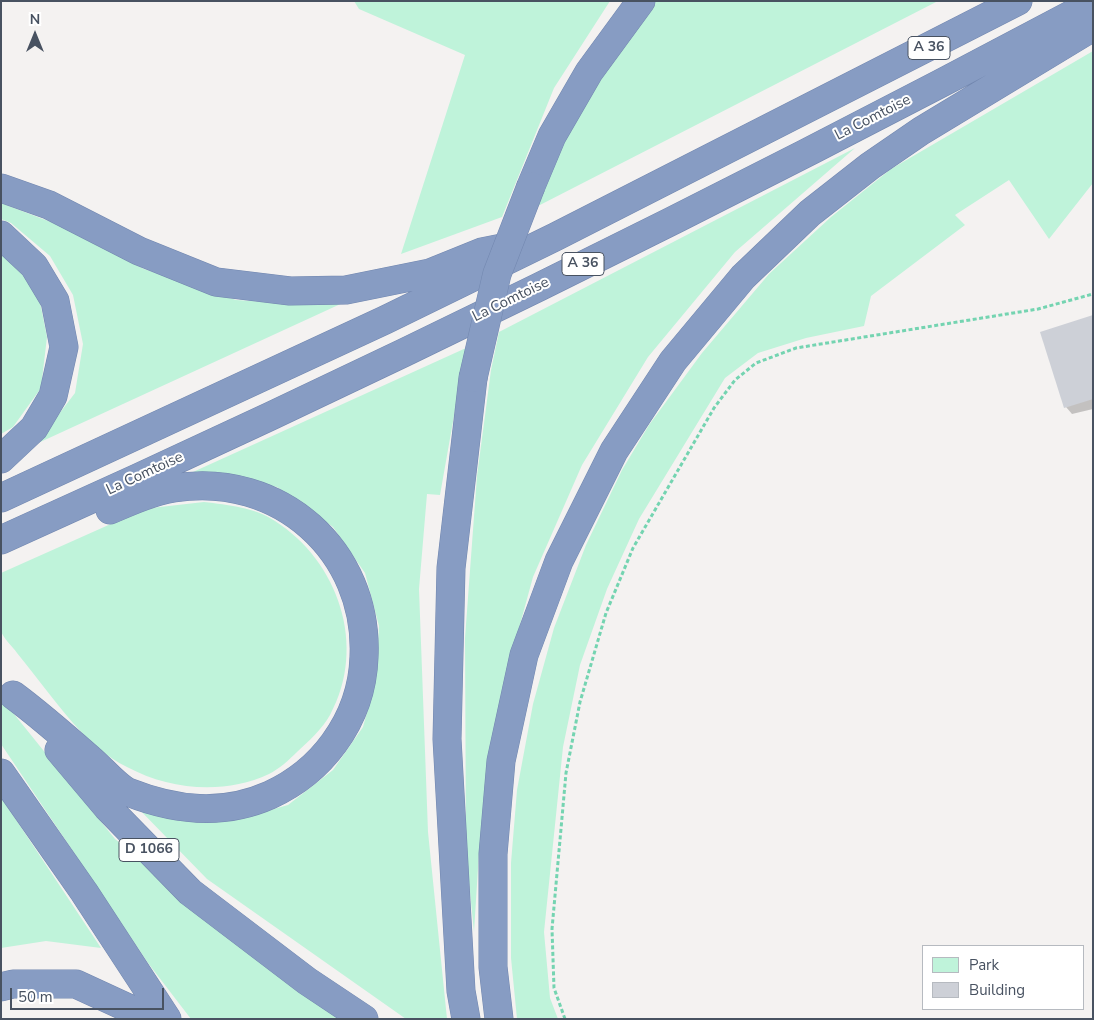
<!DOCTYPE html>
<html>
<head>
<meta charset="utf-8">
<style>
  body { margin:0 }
  #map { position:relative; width:1094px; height:1020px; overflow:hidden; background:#f4f2f1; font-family:"Nunito Sans",sans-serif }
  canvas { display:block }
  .frame { position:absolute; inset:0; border:2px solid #485261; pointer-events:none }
  .legend { position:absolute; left:922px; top:945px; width:162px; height:65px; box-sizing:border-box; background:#fff; border:1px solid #b6bac0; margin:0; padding:6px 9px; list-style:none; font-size:15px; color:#485261 }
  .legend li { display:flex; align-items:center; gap:10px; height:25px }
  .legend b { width:25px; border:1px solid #b6bac0 }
  .north { position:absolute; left:10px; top:10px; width:50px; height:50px; -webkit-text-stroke:4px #fff; paint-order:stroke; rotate:0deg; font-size:14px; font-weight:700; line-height:20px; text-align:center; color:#485261 }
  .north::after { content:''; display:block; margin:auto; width:18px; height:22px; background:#485261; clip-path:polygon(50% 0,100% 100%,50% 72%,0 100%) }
  .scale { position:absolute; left:10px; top:988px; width:154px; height:22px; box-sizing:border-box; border:2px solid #485261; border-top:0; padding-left:6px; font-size:15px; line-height:18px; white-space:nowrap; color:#485261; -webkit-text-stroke:4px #fff; paint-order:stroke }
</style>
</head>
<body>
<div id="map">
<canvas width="1094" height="1020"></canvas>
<div class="frame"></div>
<ul class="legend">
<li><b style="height:14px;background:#bff3da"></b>Park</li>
<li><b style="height:14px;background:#cdd0d7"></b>Building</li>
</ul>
<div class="north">N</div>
<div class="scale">50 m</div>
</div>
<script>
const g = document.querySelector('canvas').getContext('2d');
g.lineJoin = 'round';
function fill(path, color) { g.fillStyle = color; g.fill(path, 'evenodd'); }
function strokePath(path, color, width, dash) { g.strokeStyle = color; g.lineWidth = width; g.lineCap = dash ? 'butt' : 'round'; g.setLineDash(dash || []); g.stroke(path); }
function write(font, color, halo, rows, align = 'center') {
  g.font = font + ' "Nunito Sans",sans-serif'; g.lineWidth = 4; g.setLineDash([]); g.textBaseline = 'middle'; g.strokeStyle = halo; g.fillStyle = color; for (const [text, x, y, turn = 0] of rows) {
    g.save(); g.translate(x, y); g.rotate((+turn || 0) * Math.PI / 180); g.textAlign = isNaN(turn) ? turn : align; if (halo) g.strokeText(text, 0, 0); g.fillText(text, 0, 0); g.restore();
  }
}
const green = new Path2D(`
  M354,1H610L554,88L502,217L401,254L465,55L359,9Z
  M656,1H938L538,206L556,157L585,102Z
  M1093,51V183L1049,239L1009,180L955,215L965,225L871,296L864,326L806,338L758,353L725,378L639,519L607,589L580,665L563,747L544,932L550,998L558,1019H517L511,958V863L517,790L533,704L554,628L586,545L622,470L649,425L702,353L769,274L831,217L891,169Z
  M855,148L735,252L648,357L582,465L533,577L501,694L479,852L474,932L466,852L465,638L477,476L491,370L499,332Z
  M1,203L56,224L144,269L236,300L298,304L347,301L36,444L75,393L83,344L73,295L50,256L11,223L1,219Z
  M1,252L8,255L38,292L47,337L41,388L13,427L1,434Z
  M466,348L440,495L427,494L419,589L428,832L447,1019H406L207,879L134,804L179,820L231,821L288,805L333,770L363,727L376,679L379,626L365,573L333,527L277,487L193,472Z
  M204,502C228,505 254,507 275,521C338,561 368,646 330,715C322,729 309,741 297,752C289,760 279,769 269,774C224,795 170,790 127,767C106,757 88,740 73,723C53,700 36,676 17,653C13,647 3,638 1,631C0,627 1,620 1,615C1,601 1,587 1,573L113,523L151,508Z
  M1,698L115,839L307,992L346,1019H191L148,963L1,744Z
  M1,797L101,948L46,941L1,948Z`);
const shadow = new Path2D(`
  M1093,316V409L1072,414L1066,407Z`);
const building = new Path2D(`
  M1093,315V399L1064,408L1040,332Z`);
const path = new Path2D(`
  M565,1019L554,988L552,929L566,773L580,702L606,613L633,548L714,408L735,380L756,363L796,348L1038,309L1093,294`);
const highway = new Path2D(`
  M531,186L552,136L589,72L641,1
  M1,188L49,205L139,251L216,282L290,291L346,290L430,273L482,252L517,245
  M1,235L34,266L55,301L64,347L53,396L34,428L1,459
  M1,498L385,320L555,237L1018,1
  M1,540C371,374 735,194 1093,3
  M13,695C40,715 65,737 90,759C101,768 117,787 128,792C176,811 223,816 270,795C296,783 318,765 334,743C353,717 363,688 364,657C369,551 279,471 174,488C151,492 131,501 110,510
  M59,750L107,807L190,892L307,981L364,1019
  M1,773L84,892L167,1019
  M1,987L13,984H76L128,1008L140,1019
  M466,1019L461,991L447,739L451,568L473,378
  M499,1019L493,967V854L501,761L524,655L559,561L614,451L673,361L743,277L810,213L870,166L921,131L1093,27`);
const highwayBridge = new Path2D(`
  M473,378L497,274L531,186`);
const shields = [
  [929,48,42],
  [583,264,42],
  [149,850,60]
];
const shieldNames = [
  ["A 36",929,48],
  ["A 36",583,264],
  ["D 1066",149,850]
];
const streetNames = [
  ["La Comtoise",873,118,-27],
  ["La Comtoise",511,300,-26],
  ["La Comtoise",145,474,-25]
];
fill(green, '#bff3da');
fill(shadow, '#0003');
fill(building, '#cdd0d7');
strokePath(highway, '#7287af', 29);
strokePath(path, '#74d4b1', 3, [4, 2.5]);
strokePath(highway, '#879cc3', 28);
strokePath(highwayBridge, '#7287af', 29, []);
strokePath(highwayBridge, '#879cc3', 28);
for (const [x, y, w] of shields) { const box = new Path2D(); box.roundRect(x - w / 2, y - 11.5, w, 23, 4); g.fillStyle = '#fff'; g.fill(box); strokePath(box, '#485261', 1); }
write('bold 14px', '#485261', null, shieldNames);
write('15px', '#485261', '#fff', streetNames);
</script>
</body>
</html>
